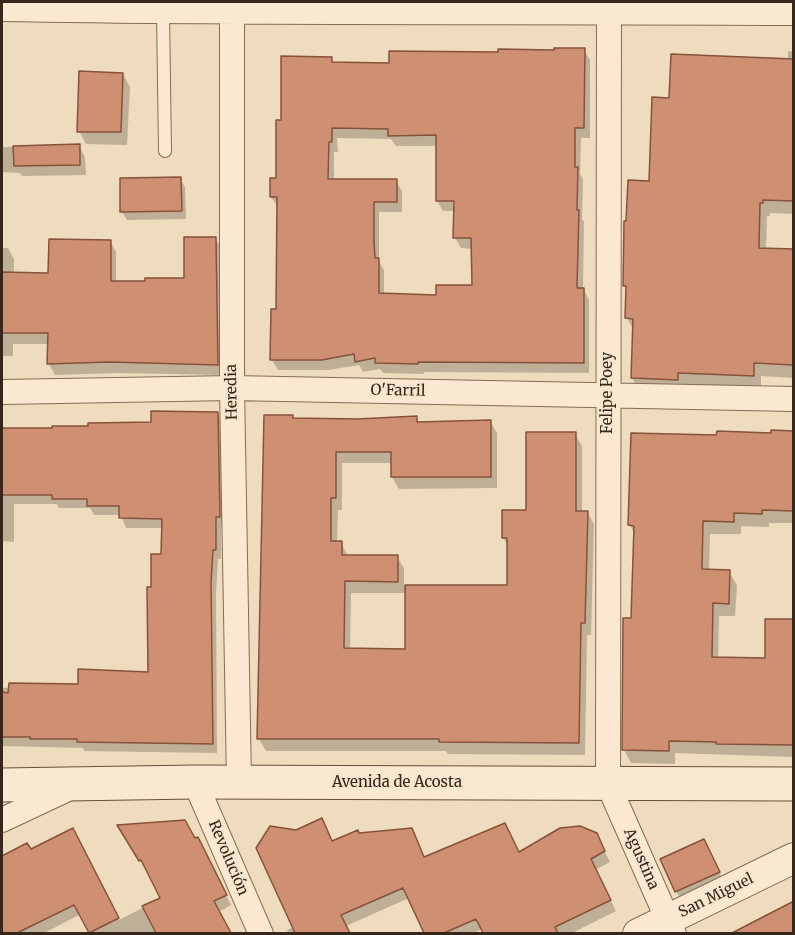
<!DOCTYPE html>
<html>
<head>
<meta charset="utf-8">
<style>
  body { margin:0 }
  #map { position:relative; width:795px; height:935px; overflow:hidden; background:#efdbbd; font-family:Merriweather,serif }
  canvas { display:block }
  .frame { position:absolute; inset:0; border:3px solid #36261b; pointer-events:none }
</style>
</head>
<body>
<div id="map">
<canvas width="795" height="935"></canvas>
<div class="frame"></div>
</div>
<script>
const g = document.querySelector('canvas').getContext('2d');
g.lineJoin = 'round';
function fill(path, color) { g.fillStyle = color; g.fill(path, 'evenodd'); }
function strokePath(path, color, width, dash) { g.strokeStyle = color; g.lineWidth = width; g.lineCap = dash ? 'butt' : 'round'; g.setLineDash(dash || []); g.stroke(path); }
function write(font, color, halo, rows, align = 'center') {
  g.font = font + ' Merriweather,serif'; g.lineWidth = 4.5; g.setLineDash([]); g.textBaseline = 'middle'; g.strokeStyle = halo; g.fillStyle = color; for (const [text, x, y, turn = 0] of rows) {
    g.save(); g.translate(x, y); g.rotate((+turn || 0) * Math.PI / 180); g.textAlign = isNaN(turn) ? turn : align; if (halo) g.strokeText(text, 0, 0); g.fillText(text, 0, 0); g.restore();
  }
}
const shadow = new Path2D(`
  M584,50L590,60V138H581L580,174L583,179L582,219L584,222L583,288L589,300V373L424,372V374L383,373L380,369L363,372L359,365L328,370H278L272,360L278,310V207L271,197L277,180L282,121L331,58L335,64H390L499,54ZM337,138L391,139L396,146H437V201L443,211H455V238L461,248L473,249L474,286L438,296L384,295V270L379,262V212H402V191L396,181L334,180V152H338Z
  M788,51L794,52V214L770,213V216H767L766,249L794,250V378L761,376V389L640,392L632,378L634,331L627,318L628,291L624,285L670,100L788,60Z
  M123,74L130,87L127,145L86,144L79,131Z
  M79,146L85,157L86,175L22,176L20,173L2,172V147Z
  M180,178L185,187L186,219L127,220L122,212L121,180Z
  M216,239L222,250L223,375L117,373L55,375L49,364V344H13V356H2V248H8L14,259V274H50L110,241L116,252V282L185,280Z
  M217,413L223,423L225,526H221V559H218L216,593L217,753L84,751L83,748L2,746V688L79,686L150,673L153,588L163,555V528H126L121,515H94L90,508H59L57,504H14V542L2,541V428L54,429L153,423Z
  M416,418L420,424L490,421L497,433V488L399,489L392,477V463H342V510H338L337,543H341L348,556L397,557L404,568V586L508,587L509,547L503,538L527,512L575,434L582,446V512H587L594,524L591,635H587L585,755L448,754L446,751H266L259,739L293,419L357,420ZM351,593H407L406,650H350Z
  M794,432V523H769V527L741,526V534H710L709,571L729,572L737,585L735,616H719L718,659L766,660L794,621V757L675,753V764L631,763L624,750L632,619L635,535L630,525L718,437Z
  M120,826L195,840L203,849L231,905L219,912L230,934H90L81,914L42,934H2V860L12,854L78,840L119,920L162,898L147,870H146Z
  M411,830L425,858L519,854L596,835L610,862L595,870L616,911L570,934H484L482,929L472,934H426L409,898L346,926L349,934H288L287,930L293,927L333,843L359,835Z
  M708,849L723,880L681,900L676,891Z
  M794,902V934H735Z`);
const building = new Path2D(`
  M554,48H585L584,128H575V167H578L577,210H579L577,288H584V363L418,362V364L375,363V358L355,362L354,354L322,360H270L271,309H276L277,197H270V178H276V120H281V56L332,57V62L389,63V51L498,52V49L554,50ZM332,128L388,129V136L436,135V201H454L453,238H471L472,285H436V295L379,293V258H375L374,242V202H397V179H328L329,142H332Z
  M671,54L794,59V201L763,200V203H760L759,248L794,249V365L754,363V376L678,373V380L631,378L633,319L625,318L626,286H623L624,221H626L628,180L649,181L652,97L669,98Z
  M79,71L123,73L121,132H77Z
  M80,144V165L14,166L13,146Z
  M181,177L182,211L120,212V178Z
  M184,237H216L218,365L110,362L47,364L48,333H2V272L48,273L49,239L111,240V281H145V278H184Z
  M151,411L218,412L220,517H216V550H213L211,582L213,744L77,742V739H30V737H2V692L8,693L9,683L78,684V669L148,672L147,587H151V554H161L162,519L119,518V506H87V499H52V495H2V428H52V426H88V423L151,422Z
  M264,415H293V418L357,419L417,416V422L491,420V477H391V452H336V498H331V541H342V555H398V582L345,581L344,648L405,649V585H507V538H502V510H526V432H576V511H588L585,623H581L579,743L439,742V739H257Z
  M771,430L794,431V511L762,510V514L734,513V522L703,521L702,569L730,570L729,604L713,603L712,657L765,658V619H794V745L716,744V742L669,741V751L622,750L623,618H631L634,526L628,525L631,433L716,435L717,431L771,433Z
  M322,818L332,841L358,830L359,833L412,828L424,857L505,823L519,852L560,828L580,826L597,833L605,851L591,859L611,900L555,927L558,933H483L476,919L444,933H424L403,888L341,915L350,933H295L256,848L270,826L296,830Z
  M185,820L195,838L198,837L227,895L214,901L231,933H156L142,906L160,898L141,860L139,861L117,825Z
  M73,828L119,918L89,933L74,905L17,933H2V856L27,843L31,849Z
  M704,839L720,872L675,892L660,859Z
  M794,901V933H732Z`);
const service = new Path2D(`
  M163,12L165,151`);
const minor = new Path2D(`
  M232,2V388L239,782
  M609,2L608,784L674,934
  M2,9C265,14 529,11 794,13
  M2,392L232,388L794,399
  M195,782L261,934
  M2,820L70,788`);
const tertiary = new Path2D(`
  M638,934L794,858`);
const secondary = new Path2D(`
  M2,785L195,782L794,784`);
const streetNames = [
  ["O'Farril",398,391,1],
  ["Heredia",232,392,-91],
  ["Felipe Poey",608,393,-90],
  ["Avenida de Acosta",397,783],
  ["Revolución",228,858,67],
  ["Agustina",641,859,66],
  ["San Miguel",716,896,-26]
];
fill(shadow, '#0003');
fill(building, '#ce8f72');
strokePath(building, '#87523b', 1.5);
strokePath(service, '#876b56', 14);
strokePath(minor, '#876b56', 26);
strokePath(tertiary, '#876b56', 32);
strokePath(secondary, '#694d39', 35);
strokePath(service, '#fae9d0', 12);
strokePath(minor, '#fae9d0', 24);
strokePath(tertiary, '#fae9d0', 30);
strokePath(secondary, '#fae9d0', 33);
write('15px', '#36261b', '#f6e6cd', streetNames);
</script>
</body>
</html>
